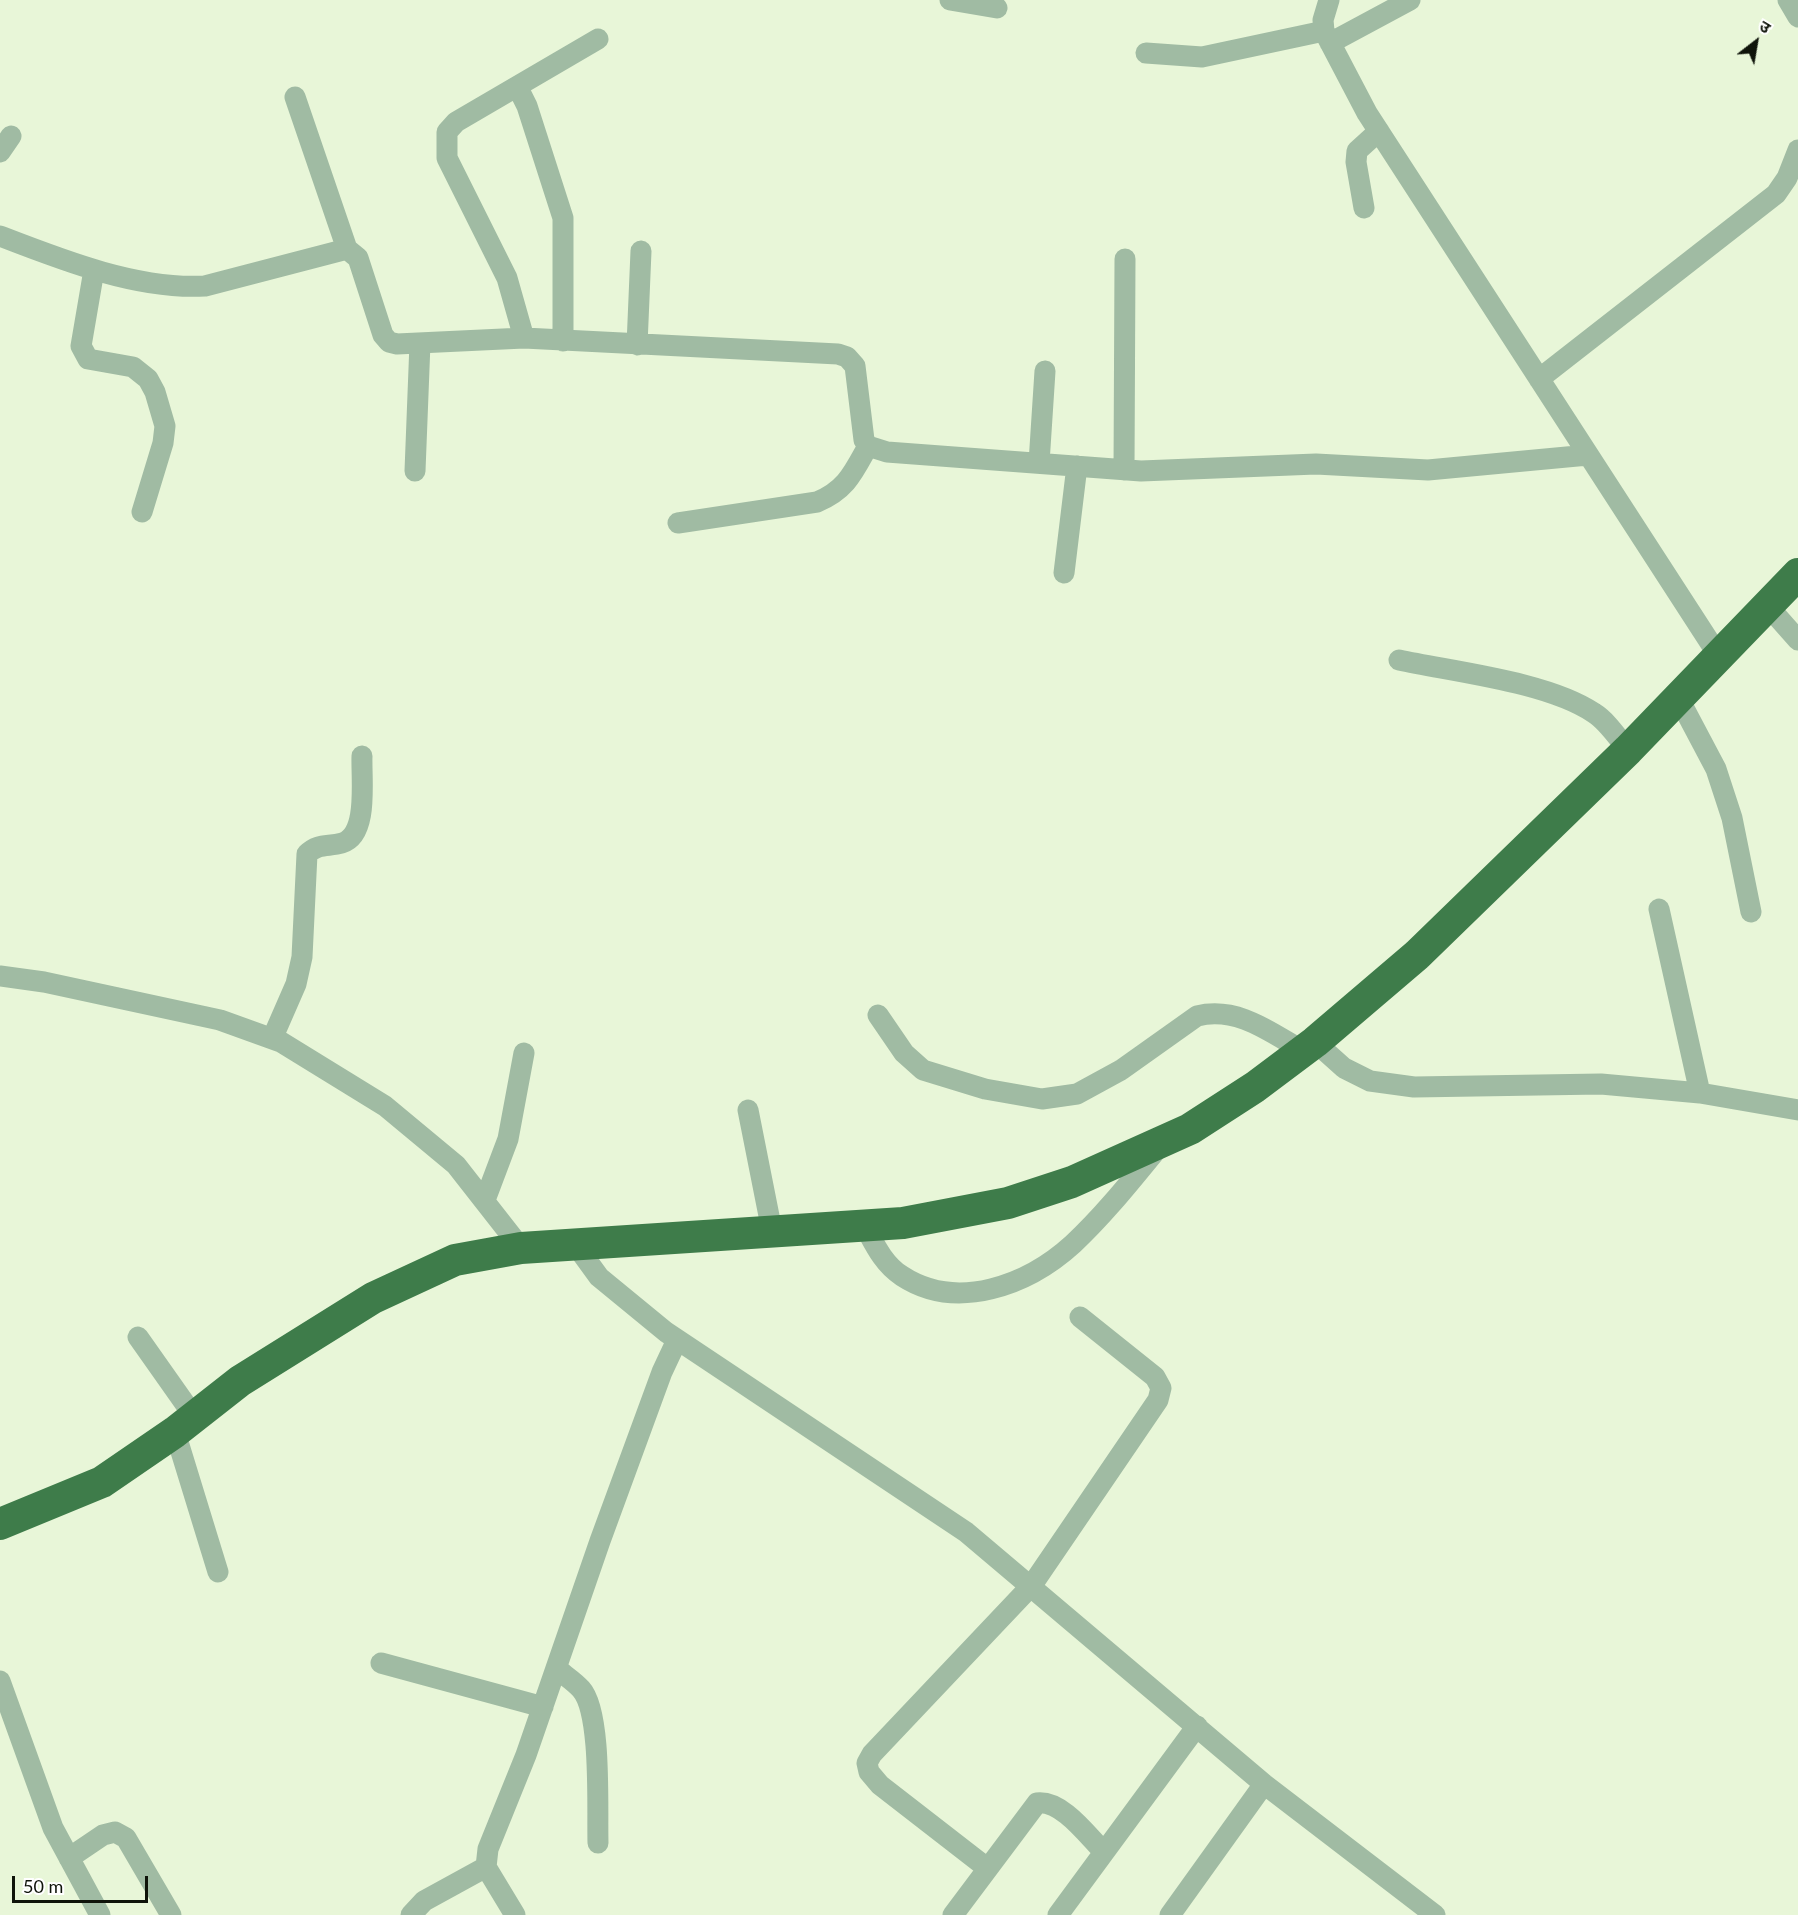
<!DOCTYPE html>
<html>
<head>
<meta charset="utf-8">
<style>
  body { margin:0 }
  #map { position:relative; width:1798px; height:1915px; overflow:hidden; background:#e8f6d8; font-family:Lato,"Noto Sans Devanagari",sans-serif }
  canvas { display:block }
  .north { position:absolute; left:1726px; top:12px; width:60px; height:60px; -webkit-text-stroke:4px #fff; paint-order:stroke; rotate:31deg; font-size:16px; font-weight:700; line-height:24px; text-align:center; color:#0f140a }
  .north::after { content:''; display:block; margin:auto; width:21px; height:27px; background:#0f140a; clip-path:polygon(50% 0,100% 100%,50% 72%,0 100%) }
  .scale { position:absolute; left:12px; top:1876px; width:136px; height:27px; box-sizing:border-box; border:3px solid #0f140a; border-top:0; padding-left:8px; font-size:18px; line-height:21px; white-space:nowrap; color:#0f140a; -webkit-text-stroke:4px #fff; paint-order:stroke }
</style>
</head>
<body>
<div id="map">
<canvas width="1798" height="1915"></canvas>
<div class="north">उ</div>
<div class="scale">50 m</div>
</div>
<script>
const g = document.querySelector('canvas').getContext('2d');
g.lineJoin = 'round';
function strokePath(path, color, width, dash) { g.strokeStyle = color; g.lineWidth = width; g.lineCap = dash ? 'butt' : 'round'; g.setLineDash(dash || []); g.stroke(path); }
const minor = new Path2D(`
  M950,0L997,8
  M1329,0L1323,20L1324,31L1367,113L1720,658
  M1788,0L1798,17
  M1330,43L1410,0
  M1146,53L1202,57L1324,31
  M518,88L527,106L563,218V341
  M295,97L347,249
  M0,152L11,136
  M1364,208L1356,162L1357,151L1379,131
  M0,236C62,260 138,290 205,286L347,249L358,258L383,335L389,342L397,344L524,338L838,354L847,357L855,366L864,440L868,446L887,452L1141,471L1316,464L1428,470L1588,455
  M94,270L81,346L88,359L133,367L148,379L155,392L165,426L163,443L142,512
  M524,338L507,278L447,158V132L456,122L598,39
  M637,345L641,251
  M1539,379L1776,194L1787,178L1798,150
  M1039,463L1045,371
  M1124,470L1125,259
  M415,471L420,343
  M678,523L817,502C846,490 853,473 868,446
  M1064,573L1077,466
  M1767,605L1798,640
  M1399,660C1455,672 1548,682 1594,713C1607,721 1618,738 1628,750
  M1679,699L1716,769L1732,818L1751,912
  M1659,909L1700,1093
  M0,976L44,982L220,1020L281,1042L385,1106L456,1165L521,1248
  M878,1015L904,1053L923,1070L985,1089L1042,1099L1077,1094L1121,1070L1197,1016C1237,1006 1270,1032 1303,1051
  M272,1039L296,984L302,957L307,854C318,843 328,847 342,843C369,835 361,779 362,756
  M1315,1042L1344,1068L1370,1081L1414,1087L1601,1084L1700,1093L1798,1110
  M748,1110L772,1231
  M485,1200L508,1139L524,1053
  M864,1225C874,1243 883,1264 902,1276C957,1312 1028,1285 1073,1244C1104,1215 1131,1181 1158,1148
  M575,1244L599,1277L666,1332L966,1532L1264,1784L1435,1915
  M138,1337L193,1415
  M175,1432L218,1572
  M381,1663L543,1707
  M556,1668C564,1675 574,1681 581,1689C602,1712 597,1809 598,1843
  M0,1681L53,1828L100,1915
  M69,1858L103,1835L115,1832L126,1838L171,1915
  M987,1868L880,1785L869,1772L867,1763L872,1754L1032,1585L1158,1400L1161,1388L1155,1377L1080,1317
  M411,1915L424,1901L486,1867
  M515,1915L486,1867L488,1849L526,1755L600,1541L662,1372L677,1340
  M953,1915L1037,1803C1062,1800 1087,1835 1104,1852
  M1058,1915L1197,1726
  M1170,1915L1264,1784`);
const highway = new Path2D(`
  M0,1524L102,1482L175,1432L240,1381L373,1298L455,1260L521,1248L903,1223L1008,1203L1072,1182L1190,1129L1255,1087L1315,1042L1417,955L1628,750L1798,574`);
strokePath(minor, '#a0bba3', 21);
strokePath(highway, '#3e7c4a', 32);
</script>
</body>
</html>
